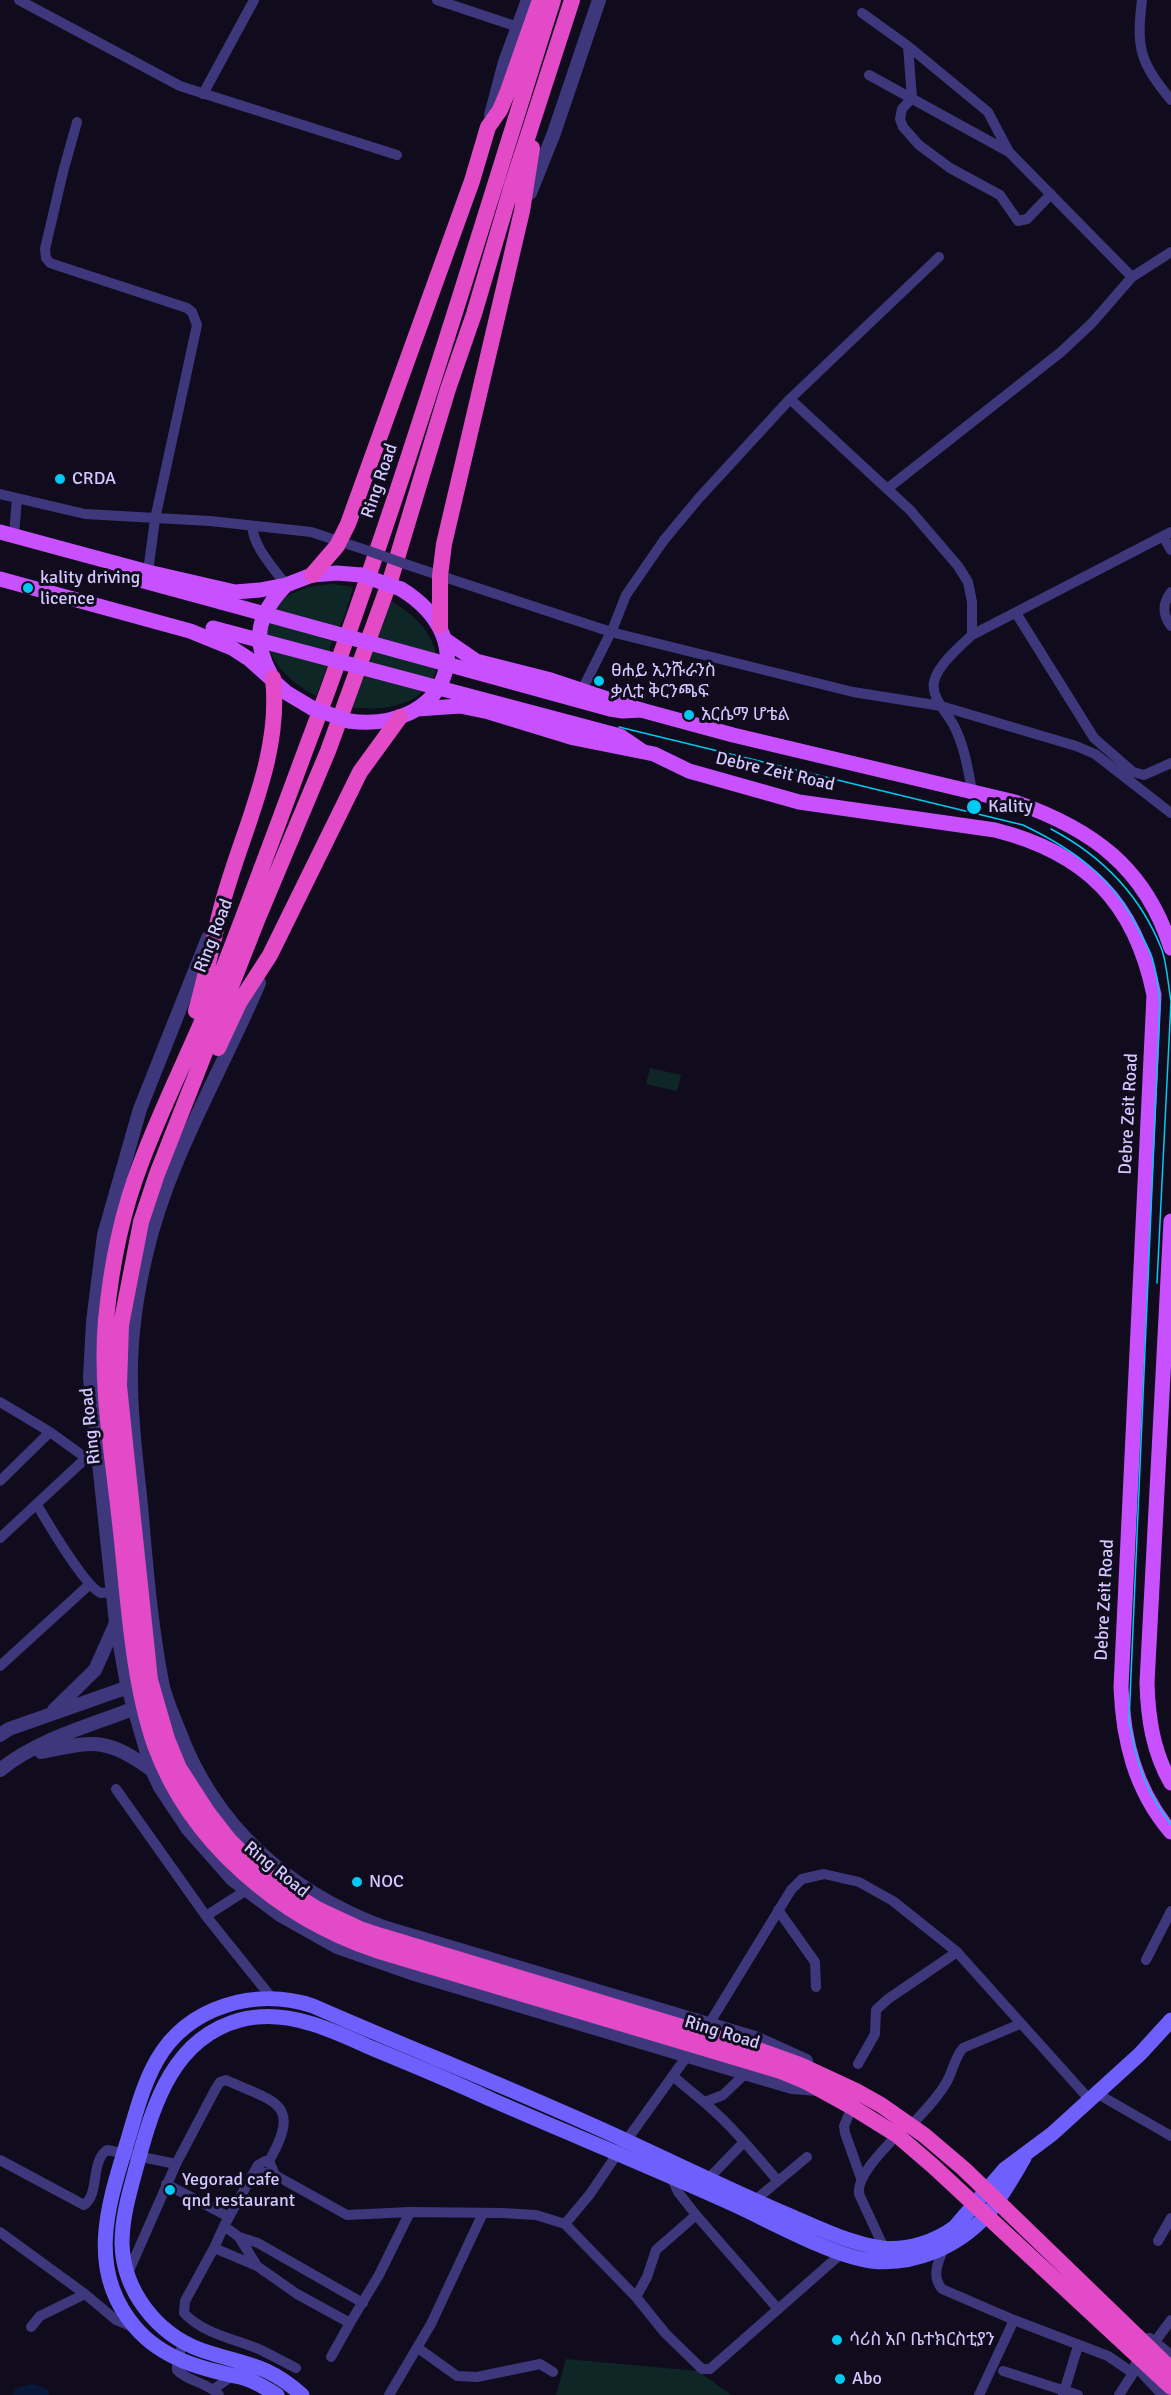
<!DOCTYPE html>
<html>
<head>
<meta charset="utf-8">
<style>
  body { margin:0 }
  canvas { display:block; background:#100c1d }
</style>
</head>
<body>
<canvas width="1171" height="2395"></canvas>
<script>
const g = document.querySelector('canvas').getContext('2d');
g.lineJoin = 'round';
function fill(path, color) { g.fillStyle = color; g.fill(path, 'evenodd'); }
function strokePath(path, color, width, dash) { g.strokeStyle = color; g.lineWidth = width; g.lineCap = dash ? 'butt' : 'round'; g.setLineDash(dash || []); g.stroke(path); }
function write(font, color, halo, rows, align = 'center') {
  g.font = font + ' Signika,"Noto Sans Ethiopic",sans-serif'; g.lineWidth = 6; g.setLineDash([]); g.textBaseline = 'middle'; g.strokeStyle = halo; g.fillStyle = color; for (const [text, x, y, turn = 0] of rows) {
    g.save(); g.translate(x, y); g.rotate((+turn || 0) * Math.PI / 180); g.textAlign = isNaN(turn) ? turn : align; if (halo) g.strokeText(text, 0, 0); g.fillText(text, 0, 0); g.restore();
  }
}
const green = new Path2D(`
  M332,584L353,587L345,615L330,647V660L316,696C248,660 245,590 332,584Z
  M386,598C469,642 445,720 349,707Z
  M650,1068L681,1075L677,1091L646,1084Z
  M566,2359L698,2371L731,2395H556Z`);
const river = new Path2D(`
  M21,2395L32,2392L41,2395`);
const minor = new Path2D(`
  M19,0L180,86L397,155
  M437,0L518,27
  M1142,0C1136,49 1140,62 1171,100
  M862,13L908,46L988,112L1009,152
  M908,46L912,98L902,109L900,119L903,127L919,145L950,168L1000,195L1018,221L1027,219L1051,194
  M869,75L1009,152L1132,277
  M203,94L254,0
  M77,122L63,172L45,249L46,258L50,263L187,308L192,312L197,325L155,519L148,572
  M790,399L910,510L958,566L968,582L972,602V635
  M887,489L1061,352L1092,323L1132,277L1171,252
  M0,494L85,514L210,521L311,532L369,551
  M252,526C254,548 273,567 286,585
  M14,535L17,498
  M1163,536L1171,550
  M408,565L611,632L853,692L941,706L1076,746L1095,754L1171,813
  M1171,592C1162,604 1162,614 1171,626
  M1016,613L1094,738L1133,772L1144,775L1171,763
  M582,690L613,628L626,595L664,540L699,498L790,399L939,257
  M972,791C968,769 964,744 953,724C946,711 931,698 934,682C937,666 960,646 972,635L1171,532
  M0,1402L50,1432L86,1458H91
  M0,1481L50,1432
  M37,1505C48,1523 85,1587 101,1593L113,1592
  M0,1538L86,1458
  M0,1666L90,1584
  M116,1789L206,1916L271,1997
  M778,1910L815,1962L816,1987
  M206,1916L245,1891
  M1146,1960L1171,1911
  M709,2024L791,1890L802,1879L824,1874L859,1882L893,1901L957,1952L1089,2099
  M858,2064L875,2034L876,2010L888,1999L957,1952
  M673,2076C684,2086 695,2094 705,2103C732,2126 755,2154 778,2181
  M1096,2093L1171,2136
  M705,2102L723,2095L746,2073
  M852,2107L844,2126L845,2133L861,2178
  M911,2126C923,2112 937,2099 946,2083C953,2072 954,2058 963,2048L1020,2024
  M0,2160L84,2205C100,2194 90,2162 107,2150L176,2164L128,2273
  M176,2164L216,2088L220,2082L226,2080C274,2102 303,2102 269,2161
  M255,2171L275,2175L347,2215L410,2212L502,2213L536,2215L565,2224L636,2297L665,2333L702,2369H710L842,2253
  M275,2175L269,2161H265L258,2165L224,2226L239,2237L257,2266L297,2294L350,2323L331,2357
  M671,2176L678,2192L696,2215L778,2309
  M708,2179L744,2142
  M166,2184L229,2217
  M754,2201L807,2157
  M565,2224L590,2194L626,2141L687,2056
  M0,2232L85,2294L116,2320L135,2328
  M239,2237L258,2243L363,2303
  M1158,2241L1171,2218
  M214,2248L224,2226
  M884,2248L859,2194C856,2176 885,2148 897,2135
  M944,2248C938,2262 931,2276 942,2289L1014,2320L1108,2356L1133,2373
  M257,2266L214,2248L185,2301L184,2313C203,2334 236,2339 261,2350C273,2356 284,2362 296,2368
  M636,2297L647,2277L656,2250L696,2215
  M350,2323L379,2275L410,2212
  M31,2327L40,2316L85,2294
  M184,2342L177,2359V2370C188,2382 207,2382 219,2395
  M1154,2343L1171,2320
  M418,2348L457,2376L477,2377L540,2364L553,2372
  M1003,2371L1078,2395
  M214,2389L232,2376
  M389,2395L431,2324L483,2213
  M979,2395L1014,2320
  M1063,2395L1078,2346
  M1119,2395L1137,2367`);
const tertiary = new Path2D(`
  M491,115L505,62L528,0
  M530,193L554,133L599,0
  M208,938L140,1109L104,1235L93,1322L90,1378L116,1623L127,1684L152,1770L160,1787L188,1829L233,1880L280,1915L337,1947L411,1973L758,2077L792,2087L818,2089
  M259,983C221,1073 168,1159 146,1255C136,1297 130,1340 131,1383C131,1424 137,1465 141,1506C146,1565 151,1625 162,1682C165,1698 172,1713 178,1728C213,1825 287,1891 383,1927L755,2038L806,2061
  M54,1710L95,1670L116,1623
  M0,1735L9,1729L134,1685
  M41,1752C95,1741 105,1737 152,1770
  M0,1770C40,1737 95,1725 142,1705
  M1149,2340L1171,2357
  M1137,2365L1165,2395`);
const secondary = new Path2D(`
  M277,2395C266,2388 253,2380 240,2377C202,2369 162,2359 135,2327C87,2271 107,2208 126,2146C135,2117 142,2086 157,2060C188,2006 256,1987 313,2006C418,2052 526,2094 631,2143C683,2167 735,2192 788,2215C818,2228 849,2243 882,2248C907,2251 935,2242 955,2227L1005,2169L1052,2134L1140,2054L1171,2020
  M302,2395C265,2362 244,2365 201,2350C157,2334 123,2291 122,2243C122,2215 131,2187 138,2161C154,2102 174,2038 240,2020C263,2014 286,2016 309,2023C331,2029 353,2040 374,2049C413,2065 452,2081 490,2099C572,2135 654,2168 735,2205C772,2222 833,2256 871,2261C913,2266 957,2247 985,2217C1000,2200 1012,2178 1024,2158`);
const primary = new Path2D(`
  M0,532L148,572L235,592L260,590L286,585L312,575L337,573L361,575
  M0,579L190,631L232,648L249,659L287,693L312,708
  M140,580L221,602
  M444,639L476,661L551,680L641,710L733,735L1015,802C1092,829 1145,867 1171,948
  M270,673C251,637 259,613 286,585
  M417,709L460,706L489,712L574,738L654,754L689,771L799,802L995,830C1086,853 1135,902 1154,995L1121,1687C1123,1740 1135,1790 1171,1832
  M349,721C443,734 487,642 401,589
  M1171,1221L1147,1683C1148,1718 1153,1752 1171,1783`);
const trunk = new Path2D(`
  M553,0C473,253 398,507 304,754C273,838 242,922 209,1005C187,1058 161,1109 141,1163C122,1212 111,1267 106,1320C100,1387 113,1456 120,1523C128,1592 132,1680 155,1745C190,1842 280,1918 376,1950L781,2071L805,2081L852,2107L897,2135L933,2166L1171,2387
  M572,0L512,185L474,314L448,389L391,578L328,751L258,918L157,1174L141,1222L121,1325L119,1386L150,1680L167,1739L179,1768L208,1813L229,1840L253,1864L282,1887L317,1909L360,1929L381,1936L761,2051L800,2065L856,2091L881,2105L924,2135L964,2169L1171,2369
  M312,575L337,546L348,524L472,181L488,127L500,110L508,91L540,0
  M440,626V576L444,544L522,211L532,148
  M196,1011C206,976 213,940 222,905C242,830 282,757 273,678
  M218,1048L239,1003L270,955L360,772L400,717`);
const tram = new Path2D(`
  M619,727L1023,825C1075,850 1114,878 1139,931C1144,941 1151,951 1153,961C1157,974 1158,988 1160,1002L1129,1721C1136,1760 1145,1792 1171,1824
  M1051,829C1102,856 1141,896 1162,950C1167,965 1168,984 1171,1001
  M1157,1283L1171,1001`);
const minorBridge = new Path2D(`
  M369,551L408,565`);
const primaryBridge = new Path2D(`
  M361,575L401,589
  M221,602L610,709L623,711L641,710
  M213,628L620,736L642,751
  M312,708L349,721`);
const markers = [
  [60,479,6,"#02c9f1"],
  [28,588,6,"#02c9f1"],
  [599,681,6,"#02c9f1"],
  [689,715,6,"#02c9f1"],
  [974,807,8,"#02c9f1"],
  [357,1882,6,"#02c9f1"],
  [170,2190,6,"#02c9f1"],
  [837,2340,6,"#02c9f1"],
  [840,2379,6,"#02c9f1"]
];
const poiNames = [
  ["CRDA",72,479],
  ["kality driving",40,578],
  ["licence",40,599],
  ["ፀሐይ ኢንሹራንስ",611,671],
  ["ቃሊቲ ቅርንጫፍ",611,692],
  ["አርሴማ ሆቴል",701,715],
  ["Kality",988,807],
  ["NOC",369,1882],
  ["Yegorad cafe",182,2180],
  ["qnd restaurant",182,2201],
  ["ሳሪስ አቦ ቤተክርስቲያን",849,2340],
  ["Abo",852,2379]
];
const streetNames = [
  ["Ring Road",380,481,-71],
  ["Debre Zeit Road",775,772,13],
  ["Ring Road",214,936,-69],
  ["Debre Zeit Road",1129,1114,-87],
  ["Ring Road",91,1426,-96],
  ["Debre Zeit Road",1105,1600,-87],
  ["Ring Road",276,1870,39],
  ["Ring Road",722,2033,17]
];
fill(green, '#0f2627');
strokePath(river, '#091739', 16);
strokePath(minor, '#3e377c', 10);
strokePath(tertiary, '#3e377c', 14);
strokePath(secondary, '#6f60fe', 15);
strokePath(primary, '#c950fe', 15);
strokePath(trunk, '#e34ac7', 16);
strokePath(tram, '#02c9f1', 1.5);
strokePath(minorBridge, '#3e377c', 10);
strokePath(primaryBridge, '#c950fe', 15);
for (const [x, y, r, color] of markers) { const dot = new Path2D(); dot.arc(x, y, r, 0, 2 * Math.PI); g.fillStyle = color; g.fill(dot); strokePath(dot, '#100c1d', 2); }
write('18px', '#d2c8ff', '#100c1d', poiNames, 'left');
write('18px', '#d2c8ff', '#100c1d', streetNames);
</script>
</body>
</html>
